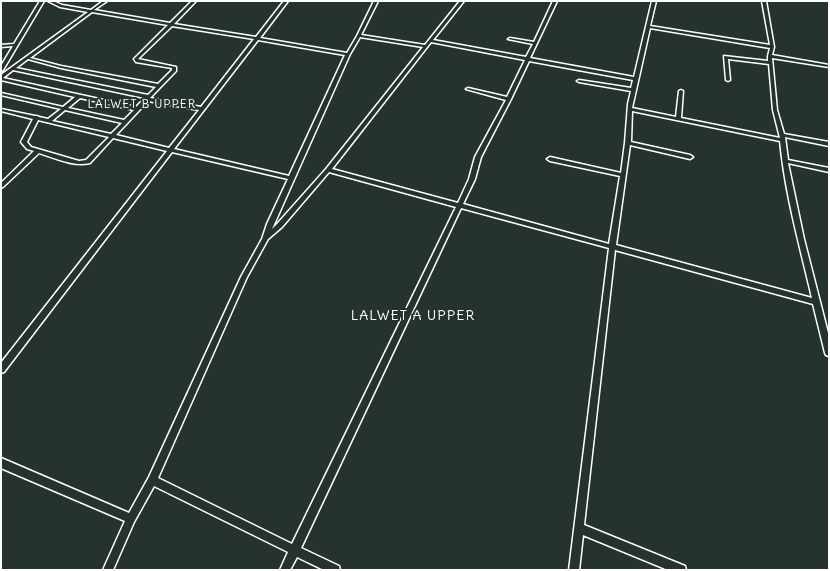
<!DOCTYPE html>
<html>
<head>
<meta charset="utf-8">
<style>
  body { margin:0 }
  #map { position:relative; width:830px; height:571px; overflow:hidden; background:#26332d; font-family:Delius,sans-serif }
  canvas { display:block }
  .frame { position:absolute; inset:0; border:2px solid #fff; pointer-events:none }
</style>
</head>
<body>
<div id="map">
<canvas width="830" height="571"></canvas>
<div class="frame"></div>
</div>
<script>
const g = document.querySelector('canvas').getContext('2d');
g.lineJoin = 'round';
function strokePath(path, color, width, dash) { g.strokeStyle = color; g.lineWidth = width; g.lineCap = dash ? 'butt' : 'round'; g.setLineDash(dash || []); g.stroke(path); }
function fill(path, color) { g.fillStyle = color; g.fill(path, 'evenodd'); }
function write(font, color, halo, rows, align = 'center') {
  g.font = font + ' Delius,sans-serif'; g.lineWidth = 4; g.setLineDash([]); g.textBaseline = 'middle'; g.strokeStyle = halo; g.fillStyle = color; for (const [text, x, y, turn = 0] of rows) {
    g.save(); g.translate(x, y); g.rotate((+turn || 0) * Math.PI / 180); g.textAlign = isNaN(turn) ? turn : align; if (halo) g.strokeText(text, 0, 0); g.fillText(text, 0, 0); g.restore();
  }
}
const street = new Path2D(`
  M40,1H44L3,70L1,71V66L13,46L1,47V45L14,44Z
  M48,1H53L62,5L91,10L103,1H107L94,10L170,23L192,1H196L174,24L256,37L284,1H288L260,38L347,53L357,36L374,1H378L361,35L425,45L460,1H464L433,40L526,57L533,44L508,39L510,38L534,42L553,1H557L530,58L634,77L652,1H656L650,26L770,45L762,1H766L774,47L772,55L829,65V67L772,58L777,110L784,134L829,142V146L785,137L788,160L829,168V172L788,163L804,239L829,337V356L826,355L825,353L813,304L615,250L584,525L685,566L686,570H668L583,535L579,570H569L609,248L461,208L301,548L339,566L340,570H324L297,557L290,570H280L288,552L154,486L134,522L113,570H103L125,521L1,468V458L129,513L149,477L241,277L262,239L267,224L288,179L172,152L4,372L1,373V363L167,151L113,138L90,163C73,167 55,158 39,153L3,187L1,188V183L34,151L27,149L21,142L33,119L1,111V109L35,116H37L39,117L48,119L61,109L1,95V93L63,107L75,97L1,80V75L88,12L60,7ZM92,12L168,25L134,59L136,62L172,68V70L158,84L61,66L30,58ZM172,26L254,39L201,107L150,98L176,71V67L138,59ZM650,28L770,48L768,56V61L724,56L726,80L728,81L730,80L728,59L769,64L773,110L780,138L681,118L683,91L681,90L679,91L676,117L632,108ZM360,37L423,47L326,169L278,223L272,229L350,54ZM258,40L345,55L289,176L174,149ZM431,42L525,60L507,97L468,88L466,89L506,100L475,157L469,179L458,203L332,169ZM28,59L61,68L156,87L148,95L16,68ZM529,61L633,80L631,88L579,80L577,81L579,82L631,91L628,104L625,143L621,173L550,157L547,159L550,161L620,176L609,244L463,204L475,179L481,157L511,99ZM13,70L145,98L136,107L3,78ZM80,98L134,110L124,120L68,108ZM148,101L199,110L169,148L116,135ZM65,110L122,123L111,134L52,121ZM632,111L780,141C785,194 800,246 812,298L616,245L630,145L690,159L693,157L690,155L631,142ZM38,120L109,137L86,160L79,161L31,147L27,142ZM329,172L456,207L292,544L158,478L247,277L268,239L282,227Z`);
const farQuarternames = [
  ["LALWET B UPPER",142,105]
];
const quarterNames = [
  ["LALWET A UPPER",413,316]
];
strokePath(street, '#fff', 3);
fill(street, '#26332d');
g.letterSpacing = '1px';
write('12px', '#fff', '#26332d', farQuarternames);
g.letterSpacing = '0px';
g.letterSpacing = '1px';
write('14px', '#fff', '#26332d', quarterNames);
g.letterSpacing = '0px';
</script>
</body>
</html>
